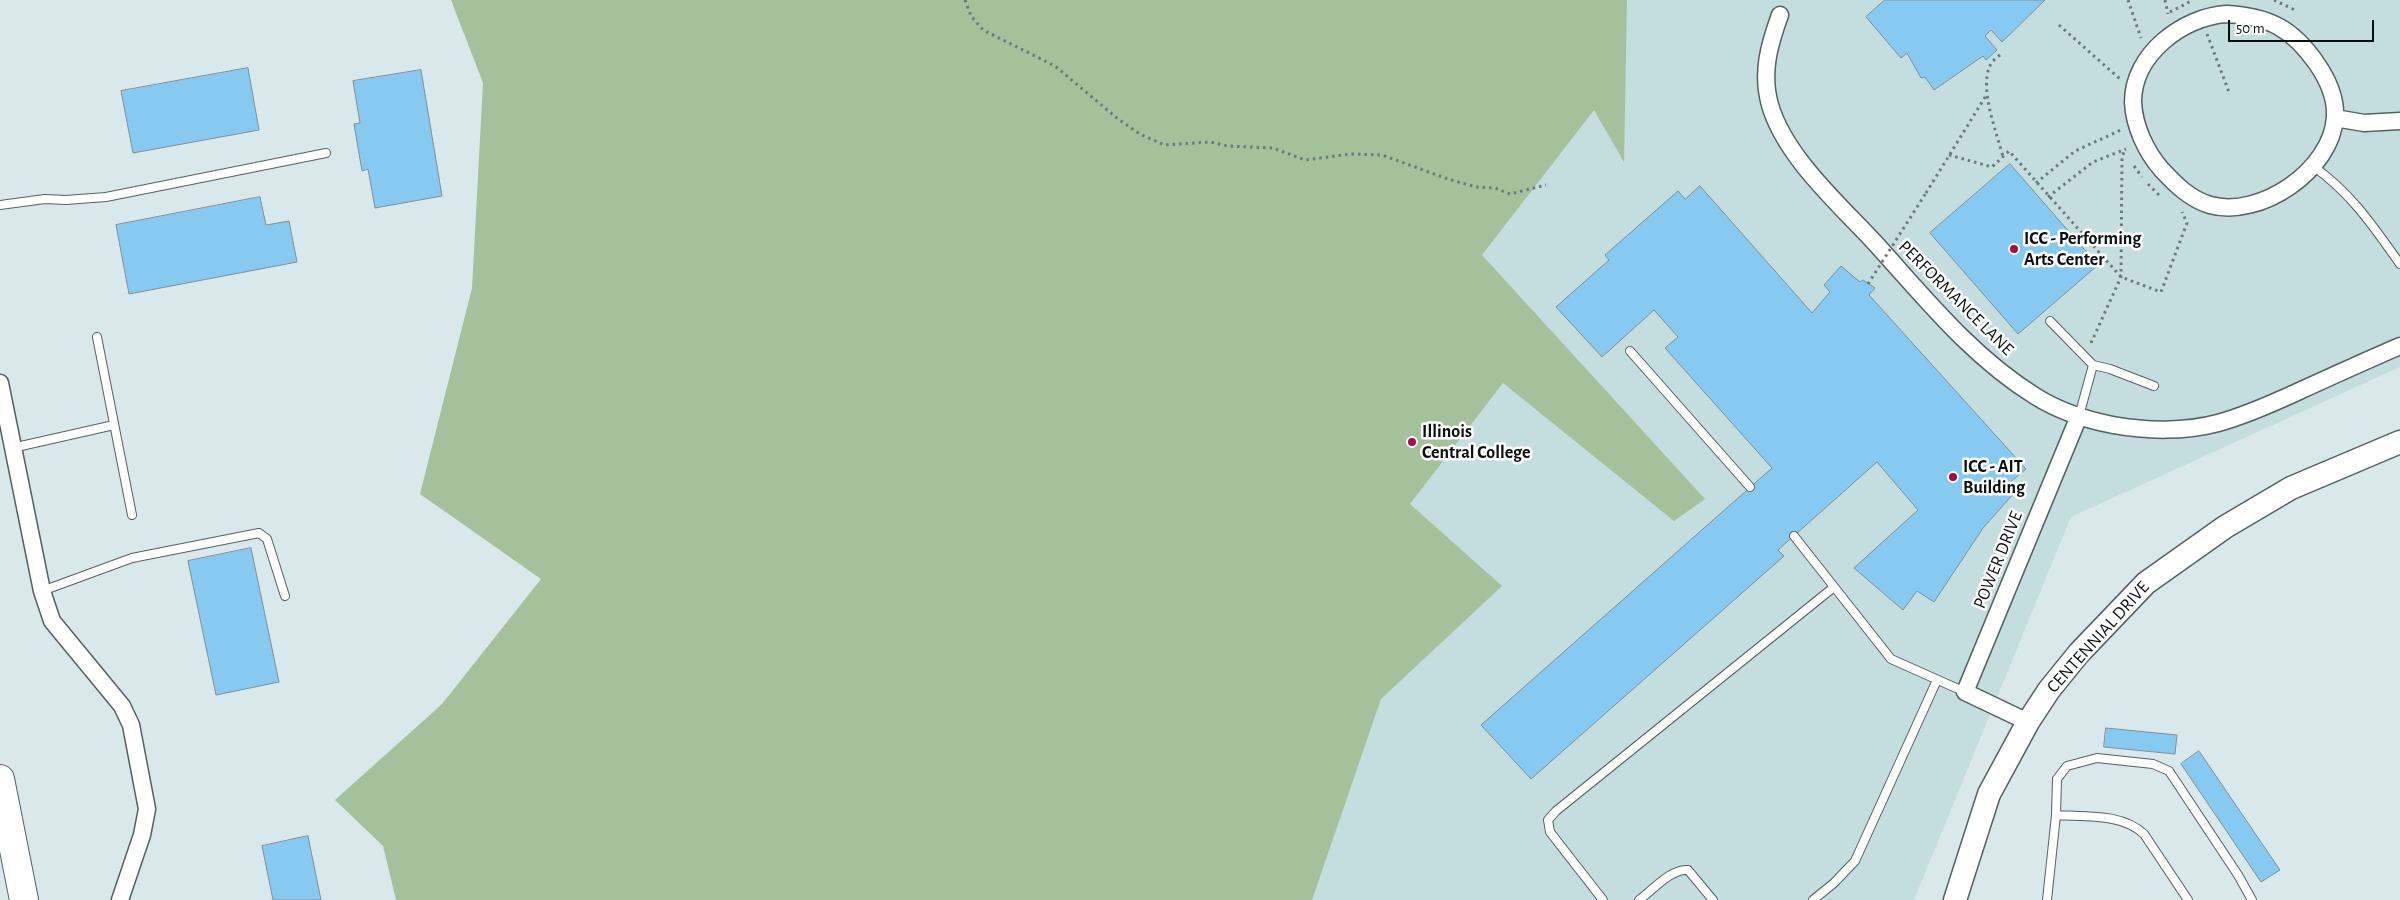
<!DOCTYPE html>
<html>
<head>
<meta charset="utf-8">
<style>
  body { margin:0 }
  #map { position:relative; width:2400px; height:900px; overflow:hidden; background:#d9e9eb; font-family:"Alegreya Sans",sans-serif }
  canvas { display:block }
  .scale { position:absolute; left:2228px; top:20px; width:146px; height:22px; box-sizing:border-box; border:2px solid #090e0f; border-top:0; padding-left:6px; font-size:15px; line-height:18px; white-space:nowrap; color:#090e0f; -webkit-text-stroke:4px #fff; paint-order:stroke }
</style>
</head>
<body>
<div id="map">
<canvas width="2400" height="900"></canvas>
<div class="scale">50 m</div>
</div>
<script>
const g = document.querySelector('canvas').getContext('2d');
g.lineJoin = 'round';
function fill(path, color) { g.fillStyle = color; g.fill(path, 'evenodd'); }
function strokePath(path, color, width, dash) { g.strokeStyle = color; g.lineWidth = width; g.lineCap = dash ? 'butt' : 'round'; g.setLineDash(dash || []); g.stroke(path); }
function write(font, color, halo, rows, align = 'center') {
  g.font = font + ' "Alegreya Sans",sans-serif'; g.lineWidth = 5; g.setLineDash([]); g.textBaseline = 'middle'; g.strokeStyle = halo; g.fillStyle = color; for (const [text, x, y, turn = 0] of rows) {
    g.save(); g.translate(x, y); g.rotate((+turn || 0) * Math.PI / 180); g.textAlign = isNaN(turn) ? turn : align; if (halo) g.strokeText(text, 0, 0); g.fillText(text, 0, 0); g.restore();
  }
}
const built = new Path2D(`
  M492,0H2400V367L2071,517L1914,900H690Z`);
const green = new Path2D(`
  M451,0H1627L1624,162L1594,110L1482,255L1705,499L1674,521L1503,383L1410,504L1502,586L1381,699L1312,900H396L383,846L335,800L442,704L541,579L420,494L472,288L483,83Z`);
const building = new Path2D(`
  M1885,0H2045L2002,42L1991,30L1985,36L1997,50L1986,60L1983,56L1934,90L1925,77L1921,78L1907,53L1901,58L1866,17Z
  M248,68L259,130L133,153L121,91Z
  M421,70L442,196L375,208L368,169L362,171L354,124L360,123L353,81Z
  M2010,164L2098,265L2018,334L1930,233Z
  M1700,186L1812,313L1830,292L1824,285L1841,266L1860,282L1863,280L1875,288L1869,295L2026,469L2008,484L2015,492L1983,528L1934,602L1917,591L1903,610L1854,568L1918,510L1877,462L1778,550L1784,556L1531,779L1481,725L1772,468L1665,348L1678,337L1654,310L1602,357L1556,307L1609,260L1605,255L1678,191L1685,199Z
  M260,197L266,225L289,221L297,262L129,294L116,225Z
  M251,548L279,682L216,695L188,561Z
  M2106,728L2177,735L2175,754L2104,747Z
  M2199,751L2280,870L2261,882L2181,764Z
  M308,836L321,900H273L262,846Z`);
const path = new Path2D(`
  M965,0L971,16L983,30L1055,66L1118,119L1140,134L1164,145L1210,142L1228,146L1273,148L1305,160L1351,154L1382,155L1448,179L1476,187L1495,188L1510,194L1546,185
  M2128,0L2141,38
  M2165,0L2168,14
  M2274,0L2297,11
  M2170,12L2193,0
  M2059,25L2120,79
  M2207,34L2229,92
  M2000,55C1996,58 1991,62 1990,66C1979,89 1997,133 2003,157
  M1949,155L1992,167L2009,151L2121,277L2161,292L2187,223L2182,212
  M2134,166L2142,177
  M2036,183L2075,151L2121,130
  M2148,184L2161,197
  M1926,193L1987,94
  M2048,197L2093,162L2126,149
  M2091,343L2121,277L2122,156L2126,149`);
const service = new Path2D(`
  M2313,166C2352,194 2373,226 2400,264
  M0,205L45,199L66,200L106,197L326,153
  M2050,321L2093,365
  M97,337L132,515
  M1630,351L1750,487
  M2079,416L2093,365L2110,369L2154,386
  M12,448L114,425
  M1794,536L1891,659L1965,692
  M42,591L132,558L259,533L267,539L285,596
  M2056,815C2085,817 2122,813 2144,834L2188,900
  M1603,900L1550,832L1548,820L1556,811L1834,587
  M1639,900C1652,891 1671,868 1688,870L1713,900
  M1813,900L1834,883L1855,861L1937,680
  M2047,900L2056,815L2057,779L2067,766L2097,758L2153,764L2169,771L2238,875L2252,900`);
const minor = new Path2D(`
  M2226,14C2269,16 2293,29 2317,64C2328,80 2336,98 2335,117C2332,170 2260,219 2210,205C2190,199 2176,185 2162,170C2146,152 2134,126 2133,102C2133,54 2183,17 2226,14Z
  M1780,15C1769,45 1761,73 1770,105C1785,157 1840,205 1876,244C1925,298 1972,357 2035,396C2057,410 2087,420 2113,425C2146,431 2185,432 2218,423C2244,416 2271,404 2295,393C2330,377 2365,361 2400,346
  M2335,118L2364,123L2400,121
  M0,383L42,591L52,621L122,706L131,725L147,809L142,835L120,900
  M2028,722L1965,692L2079,416`);
const secondary = new Path2D(`
  M1955,900L1989,794L2028,722L2049,690L2079,653L2146,583L2225,527L2291,488L2400,442`);
const trunk = new Path2D(`
  M0,779L24,900`);
const pathBridge = new Path2D(`
  M1868,284L1926,193`);
const markers = [
  [2014,249,5,"#a20b4c"],
  [1412,442,5,"#a20b4c"],
  [1953,477,5,"#a20b4c"]
];
const poiNames = [
  ["ICC - Performing",2024,239],
  ["Arts Center",2024,260],
  ["Illinois",1422,432],
  ["Central College",1422,453],
  ["ICC - AIT",1963,467],
  ["Building",1963,488]
];
const streetNames = [
  ["PERFORMANCE LANE",1956,298,45],
  ["POWER DRIVE",1998,560,-68],
  ["CENTENNIAL DRIVE",2098,637,-48]
];
fill(built, '#c4dee0');
fill(green, '#a5c19b');
fill(building, '#86caf1');
strokePath(building, '#828e95', 1);
strokePath(service, '#526162', 10);
strokePath(minor, '#526162', 19);
strokePath(secondary, '#526162', 25);
strokePath(trunk, '#526162', 30);
strokePath(path, '#6f797b', 3, [2.5, 4]);
strokePath(service, '#fff', 8);
strokePath(minor, '#fff', 16);
strokePath(secondary, '#fff', 22);
strokePath(trunk, '#fff', 28);
strokePath(pathBridge, '#6f797b', 3, [2.5, 4]);
for (const [x, y, r, color] of markers) { const dot = new Path2D(); dot.arc(x, y, r, 0, 2 * Math.PI); g.fillStyle = color; g.fill(dot); strokePath(dot, '#fff', 2); }
write('bold 18px', '#090e0f', '#fff', poiNames, 'left');
write('18px', '#090e0f', '#fff', streetNames);
</script>
</body>
</html>
